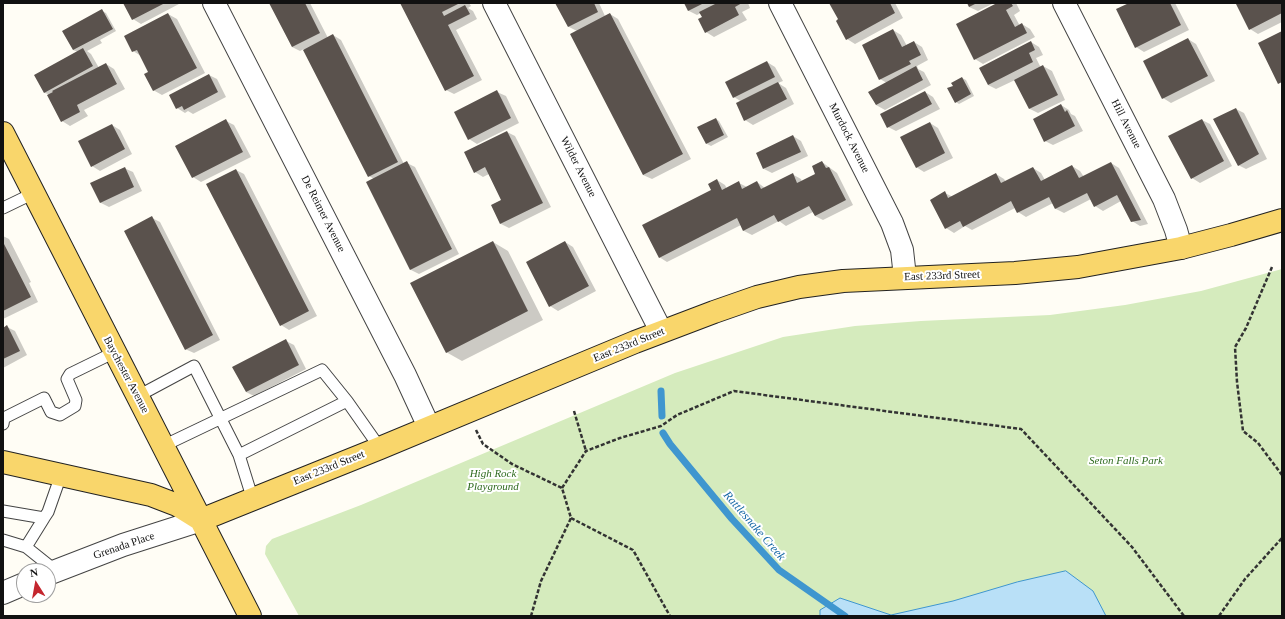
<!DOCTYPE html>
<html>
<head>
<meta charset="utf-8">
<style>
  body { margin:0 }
  #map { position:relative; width:1285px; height:619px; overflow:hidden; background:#fffdf5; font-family:"Times New Roman",serif }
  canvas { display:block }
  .frame { position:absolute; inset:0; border:4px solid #111; pointer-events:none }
  .north { position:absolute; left:16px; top:563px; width:40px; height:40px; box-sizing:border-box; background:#fff; border:1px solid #a0a0a0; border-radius:50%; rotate:349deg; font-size:11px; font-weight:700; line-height:16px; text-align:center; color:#111 }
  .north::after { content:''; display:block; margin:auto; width:14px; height:18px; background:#c4262e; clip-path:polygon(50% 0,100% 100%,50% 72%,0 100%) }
</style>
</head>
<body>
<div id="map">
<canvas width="1285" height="619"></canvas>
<div class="frame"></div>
<div class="north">N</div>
</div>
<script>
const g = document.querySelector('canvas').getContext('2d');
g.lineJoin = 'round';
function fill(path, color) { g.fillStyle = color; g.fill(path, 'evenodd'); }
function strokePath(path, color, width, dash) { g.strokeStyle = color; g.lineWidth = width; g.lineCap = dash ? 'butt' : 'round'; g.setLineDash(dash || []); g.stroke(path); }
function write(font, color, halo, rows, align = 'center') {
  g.font = font + ' "Times New Roman",serif'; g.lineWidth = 4; g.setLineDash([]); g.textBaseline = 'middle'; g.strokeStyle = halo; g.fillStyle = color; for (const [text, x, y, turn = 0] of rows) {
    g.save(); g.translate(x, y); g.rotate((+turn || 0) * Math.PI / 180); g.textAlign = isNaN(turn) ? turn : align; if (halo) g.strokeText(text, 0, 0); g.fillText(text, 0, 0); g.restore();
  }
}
const green = new Path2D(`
  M1282,269V616H299L265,554L266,546L272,539L361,505L675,373L783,337L855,326L921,321L1050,315L1125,305L1201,291Z`);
const water = new Path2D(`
  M1066,571L1093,591L1106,616H820V610L840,598L891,615L953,601L1017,582Z`);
const shadow = new Path2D(`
  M124,3H178L179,4L141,24L133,19Z
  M270,3H310L328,38L333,35L341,40L404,164L407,163L415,167L459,254L419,274L411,270L367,183L374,179L369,176L304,49L300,51L292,47Z
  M402,3H469L471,6L468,8L473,11L477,19L456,30L482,80L454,94L446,90Z
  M557,3H599L605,16L610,14L618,19L691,159L652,179L643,175L577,31L569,27Z
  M685,3H748L750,8L742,12L747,20L714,37L706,32L701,13L697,15L689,11Z
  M830,3H895L903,18L855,44L847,39L840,20Z
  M968,3H994L978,11L969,7Z
  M1000,3H1016L1020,11L1014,15L1020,26L1022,24L1030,29L1035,37L983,64L975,59Z
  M1131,3H1175L1189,30L1144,52L1136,47Z
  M1241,3H1282V22L1258,34L1250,29Z
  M102,11L106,13L116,31L100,40L102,43L87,51L91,54L99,68L106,64L114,69L125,89L84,110L88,116L70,126L62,121L50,95L45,93L36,75L78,52L73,50Z
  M168,14L177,19L205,73L162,95L153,90L150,72L141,56L133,51Z
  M893,30L901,35L907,46L914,42L922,47L928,60L917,66L918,69L924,72L931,85L885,110L876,105L870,92L887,83L880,79Z
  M1188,39L1196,44L1215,81L1171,103L1163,98Z
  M1031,42L1039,47L1043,55L1036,58L1041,68L1043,66L1052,71L1065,100L1038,113L1030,109L1015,80L996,89L988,85Z
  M767,62L775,67L783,81L778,83L786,88L794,104L753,125L745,120L742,102L734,97Z
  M209,75L217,79L226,97L193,114L188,111L185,113L177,108Z
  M962,78L966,80L974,96L959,104L956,102Z
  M497,92L506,96L519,123L477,144L469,139Z
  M925,92L933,97L940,109L896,131L888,127Z
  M1061,105L1069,110L1071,114L1075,116L1083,131L1053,145L1045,141Z
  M1236,109L1244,113L1267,159L1246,169L1238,165Z
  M716,119L719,121L728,137L711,146L707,144Z
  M1202,120L1210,124L1232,166L1200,183L1192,178Z
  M226,121L234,125L251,157L201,182L193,177Z
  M930,123L938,128L953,158L924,172L916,167Z
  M112,125L120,130L132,154L100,171L92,166Z
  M507,132L515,136L551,207L509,228L501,224L492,206L503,200L489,174L483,177L475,172Z
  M793,136L801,141L808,156L772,173L764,169Z
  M822,162L837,173L853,205L823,220L815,216L813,212L786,226L779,221L752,235L744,231L741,225L667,262L659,257L712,190L717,180L725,185L727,189L739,183L747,187L757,182L765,188L792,174L801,179L802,182L817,174Z
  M1111,163L1119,168L1148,224L1140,226L1132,221L1121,201L1103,211L1095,206L1091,199L1064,213L1056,209L1053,203L1026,217L1018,212L1015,208L972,230L965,226L954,233L946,228L945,193L953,197L996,174L1004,179L1006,182L1033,168L1041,173L1045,180L1072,166L1080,171L1084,177Z
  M124,168L133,172L142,191L109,207L101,203L92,184Z
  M236,170L244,174L317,316L289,330L281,325Z
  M152,218L160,222L220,340L194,353L185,349Z
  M3,236L9,239L31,282L29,283L38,302L3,319Z
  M493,242L508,251L543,320L462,361L446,352Z
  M565,242L573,247L596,291L558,311L550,306Z
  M7,327L15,331L27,355L3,368V329Z
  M286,341L294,345L306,369L254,396L246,392Z`);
const stream = new Path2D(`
  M661,391L662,416
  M663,433L670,444L732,519L779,570L845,616`);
const building = new Path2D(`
  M123,3H165L132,20Z
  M269,3H305L320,33L292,47Z
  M400,3H460L442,12L444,16L465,5L470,14L448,25L474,76L445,91Z
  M555,3H594L598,12L568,27Z
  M684,3H704L688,11Z
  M717,3H742L735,7L739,15L705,33L698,19L702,17L699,12Z
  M829,3H890L895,13L846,40L836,21L838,19Z
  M967,3H977L969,7Z
  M997,3H1011L1013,6L1006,10L1015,27L1022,23L1027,33L974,60L956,24Z
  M1129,3H1170L1181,25L1135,48L1116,9Z
  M1239,3H1282V13L1249,30L1236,4Z
  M102,9L113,29L73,50L62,31Z
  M168,13L197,68L153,91L144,74L148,72L137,50L132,52L124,36Z
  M610,13L683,154L643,175L570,34Z
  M893,29L902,47L914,41L921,55L909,61L911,64L879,80L862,45Z
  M1282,31V82L1278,84L1258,43Z
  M333,34L398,162L368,177L303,50Z
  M1188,38L1208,76L1162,99L1143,61Z
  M1031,41L1035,50L1029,53L1033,62L988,85L979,68Z
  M83,48L93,66L44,93L34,75Z
  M767,61L775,77L733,98L725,82Z
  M106,63L117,84L77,105L80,112L61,122L47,95L53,92L52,91Z
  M1043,65L1058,95L1029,109L1014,80Z
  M916,66L923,80L876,105L868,92Z
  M209,74L218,92L184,110L182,106L176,109L169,95Z
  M962,77L971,94L955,103L947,88L953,86L951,83Z
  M778,82L787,99L744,121L736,103Z
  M497,90L511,118L468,140L454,112Z
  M925,91L932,104L887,128L880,114Z
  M1061,104L1065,112L1067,110L1075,126L1044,142L1033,119Z
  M1236,108L1259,154L1238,166L1213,119Z
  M716,118L724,135L706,144L697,127Z
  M226,119L243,152L192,178L175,146Z
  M1202,119L1224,161L1191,179L1168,136Z
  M930,122L945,153L916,168L900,137Z
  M112,124L125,149L91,167L78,141Z
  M507,131L543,203L500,224L491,205L501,200L485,167L474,173L464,152Z
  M793,135L801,152L763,169L756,153Z
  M407,161L452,249L410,270L366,182Z
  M822,161L826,168L829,167L846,200L815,216L809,206L778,222L774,215L743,231L737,218L659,258L642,225L711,190L708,184L717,179L722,190L739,181L742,189L757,181L761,189L793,173L797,183L815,174L812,166Z
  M1111,162L1141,220L1131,222L1117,195L1094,207L1087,193L1055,209L1049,197L1017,213L1011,201L963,227L960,221L945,229L930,200L945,191L948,198L996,173L1001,183L1033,167L1041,181L1072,165L1079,178Z
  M125,167L134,187L100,203L90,183Z
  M236,169L309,311L280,326L206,184Z
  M152,216L213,335L185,350L124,231Z
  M493,241L528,311L446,353L410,283Z
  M565,241L589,286L549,307L526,262Z
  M3,242L31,297L3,311Z
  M7,325L20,351L3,359V328Z
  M286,339L299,365L246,392L232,367Z`);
const path = new Path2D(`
  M1272,267L1246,328L1235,347L1237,382L1243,431L1258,443L1282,475
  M574,411L586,451
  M476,430L483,444L512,464L562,488L571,518L541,581L531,616
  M562,488L586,451L620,438L661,426L677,415L734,391L1021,429L1132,547L1184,616
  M571,518L633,550L670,616
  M1219,616L1245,579L1282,538`);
const lane = new Path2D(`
  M3,208L34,193
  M138,396L194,366L239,455L347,401
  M3,424L4,418L44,398L51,412L60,415L75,406L76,400L67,379L70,374L115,352
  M163,446L322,370L347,401L380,448
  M239,455L253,500
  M3,511L44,518L26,547
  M44,518L48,512L61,475
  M3,540L26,547L56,571`);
const street = new Path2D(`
  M214,3L405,375L429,427
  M494,3L661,331
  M780,3L892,223L902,250L905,277
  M1064,3L1164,199L1176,230L1181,248
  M48,574L123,545L201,520
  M3,593L24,584`);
const primary = new Path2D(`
  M3,133L250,616
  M3,462L151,495L177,505L201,520
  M201,520L380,448L635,342L714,312L757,297L799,287L843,281L1015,273L1078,267L1181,248L1231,235L1282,220`);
const streetNames = [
  ["Hill Avenue",1126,124,63],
  ["Murdock Avenue",849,138,63],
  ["Wilder Avenue",578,167,63],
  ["De Reimer Avenue",323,214,63],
  ["East 233rd Street",942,276,-2],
  ["East 233rd Street",629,345,-22],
  ["Baychester Avenue",126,375,62],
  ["East 233rd Street",329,468,-22],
  ["Grenada Place",124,546,-19]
];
const parkNames = [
  ["Seton Falls Park",1126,461],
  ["High Rock",493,474],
  ["Playground",493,487]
];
const waterNames = [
  ["Rattlesnake Creek",754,526,49]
];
fill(green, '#d5ebbd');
fill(water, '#b9e0f7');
strokePath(water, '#3f96cf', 1);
fill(shadow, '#0003');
strokePath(stream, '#3f96cf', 7);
fill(building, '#5a524d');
strokePath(lane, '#444', 13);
strokePath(street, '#444', 24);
strokePath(primary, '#222', 24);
strokePath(path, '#333', 2.5, [4, 2]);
strokePath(lane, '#fff', 11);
strokePath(street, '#fff', 22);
strokePath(primary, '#f9d66b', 22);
write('11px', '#111', '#fff', streetNames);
write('italic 11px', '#2f6b1f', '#fff', parkNames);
write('italic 12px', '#1768a6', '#fff', waterNames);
</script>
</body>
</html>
